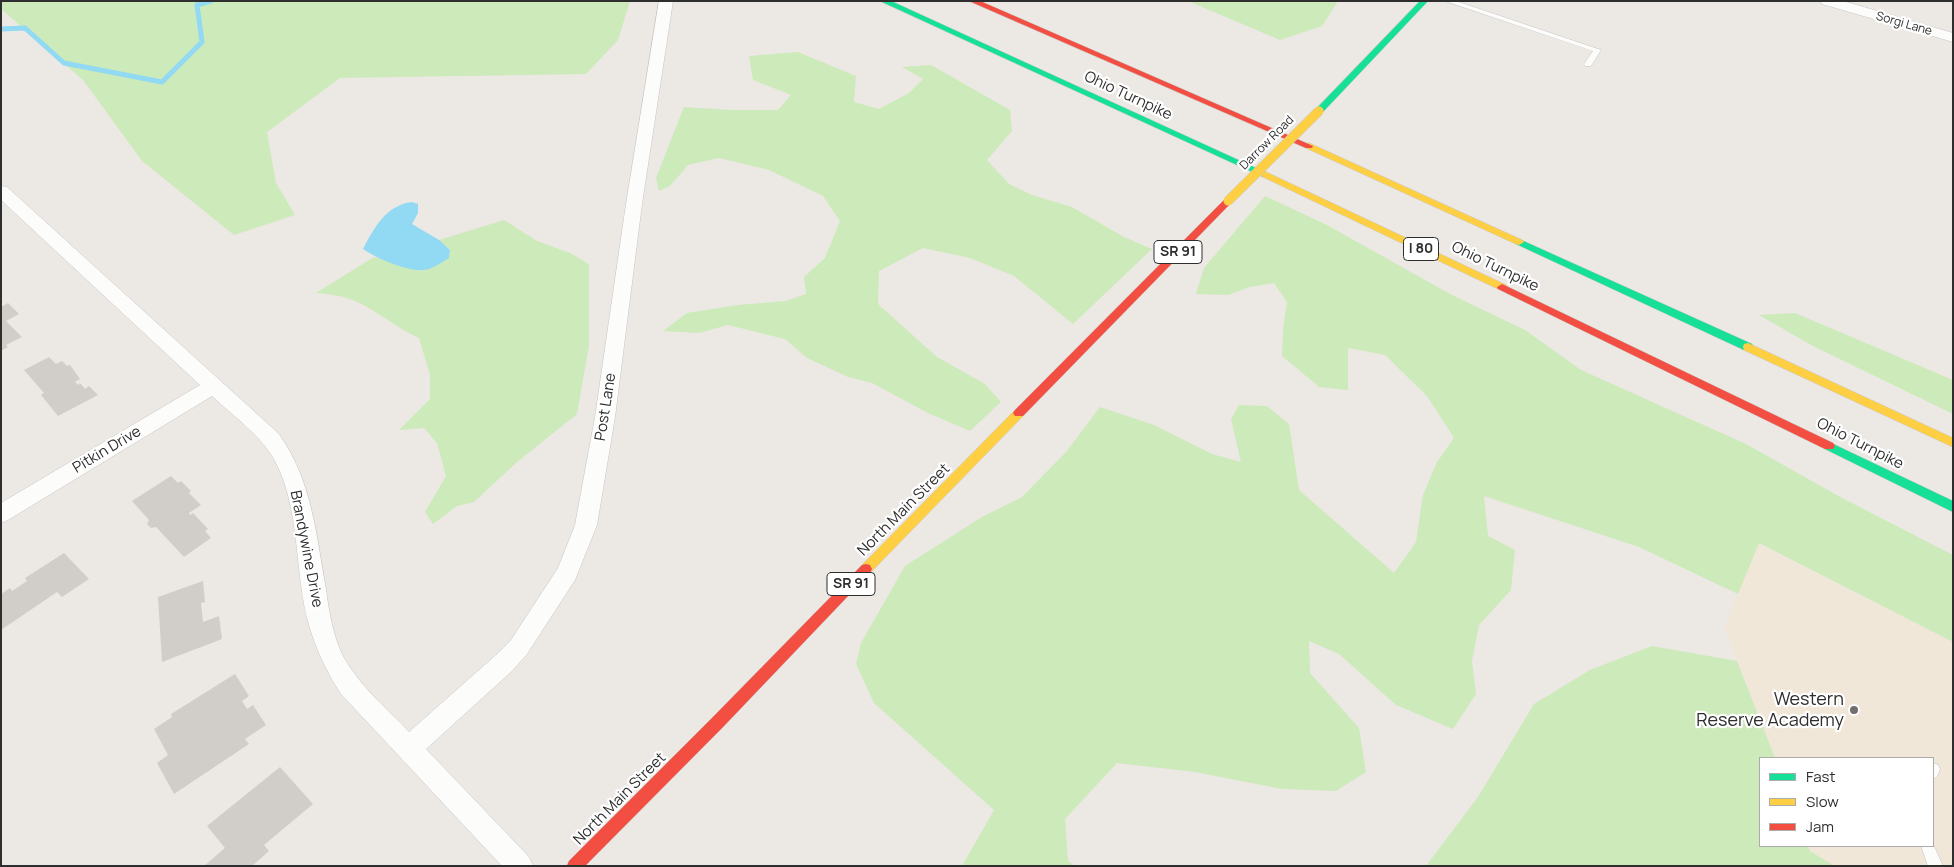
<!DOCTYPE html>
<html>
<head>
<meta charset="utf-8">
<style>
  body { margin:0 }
  #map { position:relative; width:1954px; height:867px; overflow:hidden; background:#ece8e4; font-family:Manrope,sans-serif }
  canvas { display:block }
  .frame { position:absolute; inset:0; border:2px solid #2e2e2e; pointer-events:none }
  .legend { position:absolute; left:1759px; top:757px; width:175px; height:90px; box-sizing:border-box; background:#fff; border:1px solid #ababab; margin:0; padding:6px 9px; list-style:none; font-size:15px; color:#2e2e2e }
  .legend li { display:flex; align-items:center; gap:10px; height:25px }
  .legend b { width:25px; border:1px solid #ababab }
</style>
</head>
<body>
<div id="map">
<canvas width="1954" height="867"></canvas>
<div class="frame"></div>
<ul class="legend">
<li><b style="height:6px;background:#16e098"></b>Fast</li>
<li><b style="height:6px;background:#ffcf43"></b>Slow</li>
<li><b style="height:6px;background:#f24e42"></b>Jam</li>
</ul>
</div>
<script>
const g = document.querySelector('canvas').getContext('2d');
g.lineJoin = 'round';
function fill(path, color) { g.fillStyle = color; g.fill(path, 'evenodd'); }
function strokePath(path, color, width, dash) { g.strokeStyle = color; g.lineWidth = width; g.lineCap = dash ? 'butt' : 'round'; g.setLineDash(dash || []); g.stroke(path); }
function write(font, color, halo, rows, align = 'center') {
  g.font = font + ' Manrope,sans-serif'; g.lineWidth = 4.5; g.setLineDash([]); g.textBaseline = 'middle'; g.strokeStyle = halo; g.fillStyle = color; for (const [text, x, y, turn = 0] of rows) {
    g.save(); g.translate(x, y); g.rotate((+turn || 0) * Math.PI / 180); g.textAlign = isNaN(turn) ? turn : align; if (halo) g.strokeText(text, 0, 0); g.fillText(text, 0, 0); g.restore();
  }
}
const education = new Path2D(`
  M1758,543L1953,642V866H1835L1810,851L1808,846H1933V758H1775L1724,628Z`);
const green = new Path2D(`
  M1,1H630L618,40L586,74L340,78L267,132L276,183L295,215L234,235L142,161L83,80L1,9Z
  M1188,1H1336L1337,3L1322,26L1280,40Z
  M798,52L856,76L854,102L879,109L909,93L923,79L902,67L931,65L1010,110L1012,131L987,160L1009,184L1032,195L1072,207L1124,237L1152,249L1073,324L1014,276L970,258L923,248L879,271L878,304L937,357L985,384L1001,402L970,431L928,413L872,383L848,377L807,358L785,339L728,325L699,333L663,331L687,313L738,305L786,301L806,294L804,277L825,258L840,221L823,196L769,170L719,158L688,165L670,186L659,191L656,178L684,107L729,110H778L791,95L753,80L749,56Z
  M1265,196L1327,225L1450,294L1525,330L1581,370L1746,444L1842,498L1953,555V642L1759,543L1738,594L1639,547L1484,496L1488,536L1515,550L1511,590L1479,625L1472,661L1476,694L1453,729L1396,705L1339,654L1309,641L1310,673L1359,728L1366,772L1336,791L1282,789L1195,772L1117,763L1065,819L1068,861L1075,866H962L994,810L874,703L856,664L861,643L905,566L982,517L1022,497L1066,452L1100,407L1154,425L1212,454L1241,462L1231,419L1239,405L1267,406L1289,424L1299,490L1394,573L1416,542L1423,495L1437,462L1454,438L1427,396L1385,355L1348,348V390L1319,387L1282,356L1283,330L1287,302L1274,283L1250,287L1228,295L1196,294L1204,268Z
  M504,220L537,241L570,253L589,264V345L577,414L517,462L474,502L457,506L433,524L425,512L446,476L437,443L424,428L399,430L430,399V375L419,338C394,327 372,306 347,298C337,295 326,294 316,293L374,257L422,271L436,266L449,258L450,250L439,240Z
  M1795,313L1953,380V414L1813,346L1759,315Z
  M1652,646L1737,661L1775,758H1760V846H1808L1810,851L1835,866H1426L1478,797L1534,704L1590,670Z`);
const water = new Path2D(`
  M412,202L418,204V213L412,224L439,240L450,250L449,258C441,263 433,269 424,270C409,272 375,258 363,249C374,228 386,205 412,202Z`);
const stream = new Path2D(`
  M1,29L25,28L64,63L162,82L202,42L197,5L211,1`);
const building = new Path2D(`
  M8,303L19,314L6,321L22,337L6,345L8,347L1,351V307Z
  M49,357L56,364L62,361L67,366L70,365L80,379L75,382L78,385L80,383L85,389L89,386L98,395L58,416L41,395L44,393L24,370Z
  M171,476L178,483L181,481L191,491L189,493L201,505L189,513L190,515L193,513L208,529L205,531L211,538L184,557L156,527L151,528L147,524L149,520L132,501Z
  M64,553L89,579L62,597L57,592L1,630V594L10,588L12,591L27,581L25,578Z
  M203,581L205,602L201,603L203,622L219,616L222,639L162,662L158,597Z
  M235,674L249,696L242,701L247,709L253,705L266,725L245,739L249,744L174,794L157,763L168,755L154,729L172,717L171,714Z
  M280,767L313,804L264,845L269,851L252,866H204L225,848L207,826Z`);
const lane = new Path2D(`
  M1445,1H1456L1601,50L1591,66H1585L1584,64L1593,51Z
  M1933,763L1938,765L1940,769L1937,777L1933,779Z
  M1933,844L1943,866H1928L1921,846H1933Z`);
const street = new Path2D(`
  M659,1H673L642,204L615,417L597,525L575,580L527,654L512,671L426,749L529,857L533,866H502L341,694C327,672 316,650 309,625C294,573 301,510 275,461C263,437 232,415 212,396L8,520L1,523V503L200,385L1,200V186L7,187L279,434C312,481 316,534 326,589C329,612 333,637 344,658C360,686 387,709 409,732L496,655L511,640L558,568L575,525L595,417L626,204Z
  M1820,1H1843L1953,33V42L1822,4Z`);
const fast = new Path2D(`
  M880,1H891L1269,174L1264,177L1261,176Z
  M1420,1H1428L1322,113H1316V109Z
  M1519,239L1752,344L1753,347L1752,350H1744L1516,244L1514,242L1516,240Z
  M1829,442L1953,501V512L1825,449L1823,446L1825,443Z`);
const slow = new Path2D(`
  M1309,143L1522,240L1524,242L1519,245L1516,244L1306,148V144Z
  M1264,171L1506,285L1507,287L1502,290L1498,289L1261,176L1259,174Z
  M1748,343L1953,438V447L1744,350L1743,347L1744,344Z
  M1019,409L1025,413L1023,416L870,573L866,574L862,573L860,569L862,565L1015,410Z`);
const jam = new Path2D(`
  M969,1H980L1313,146L1312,148H1306Z
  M1228,198L1233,201L1231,203L1023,416H1015L1013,413L1015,410L1225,199Z
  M1502,284L1833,443L1835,446L1833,449H1825L1498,289L1497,287Z
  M866,564L870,565L872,569L870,573L723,727L585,866H567L569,861L713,717L862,565Z`);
const slowBridge = new Path2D(`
  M1228,201L1319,111`);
const markers = [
  [1854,710,5,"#706f6e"]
];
const farStreetnames = [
  ["Sorgi Lane",1904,24,16],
  ["Darrow Road",1267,143,-45]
];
const shields = [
  [1421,249,35],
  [1178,252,48],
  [851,584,48]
];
const shieldNames = [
  ["I 80",1421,249],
  ["SR 91",1178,252],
  ["SR 91",851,584]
];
const streetNames = [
  ["Ohio Turnpike",1128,96,25],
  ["Ohio Turnpike",1495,267,26],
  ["Post Lane",606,407,-81],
  ["Ohio Turnpike",1860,444,27],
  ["Pitkin Drive",107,450,-31],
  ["North Main Street",904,510,-45],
  ["Brandywine Drive",306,549,79],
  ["North Main Street",620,799,-45]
];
const nearPoinames = [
  ["Western",1844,700],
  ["Reserve Academy",1844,721]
];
fill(education, '#f0e7d8');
fill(green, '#cdeaba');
fill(water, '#92d9f3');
strokePath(stream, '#92d9f3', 5);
fill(building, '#d1ceca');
strokePath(lane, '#c6c4c5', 1);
strokePath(street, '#c6c4c5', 1);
strokePath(fast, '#c6c5c4', 1);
strokePath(slow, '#c6c5c4', 1);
strokePath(jam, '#c6c5c4', 1);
fill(lane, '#fcfcfb');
fill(street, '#fcfcfb');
fill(fast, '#16e098');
fill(slow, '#ffcf43');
fill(jam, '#f24e42');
strokePath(slowBridge, '#c6c5c4', 10, []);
strokePath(slowBridge, '#ffcf43', 9);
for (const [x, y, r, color] of markers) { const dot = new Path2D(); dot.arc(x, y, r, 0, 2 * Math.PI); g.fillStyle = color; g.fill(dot); strokePath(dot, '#fff', 2); }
write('12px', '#2e2e2e', '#fff', farStreetnames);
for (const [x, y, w] of shields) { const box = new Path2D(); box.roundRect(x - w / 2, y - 11.5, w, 23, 4); g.fillStyle = '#fff'; g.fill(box); strokePath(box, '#2e2e2e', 1); }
write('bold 14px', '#2e2e2e', null, shieldNames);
write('15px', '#2e2e2e', '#fff', streetNames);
write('18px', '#2e2e2e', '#fff', nearPoinames, 'right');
</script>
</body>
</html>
